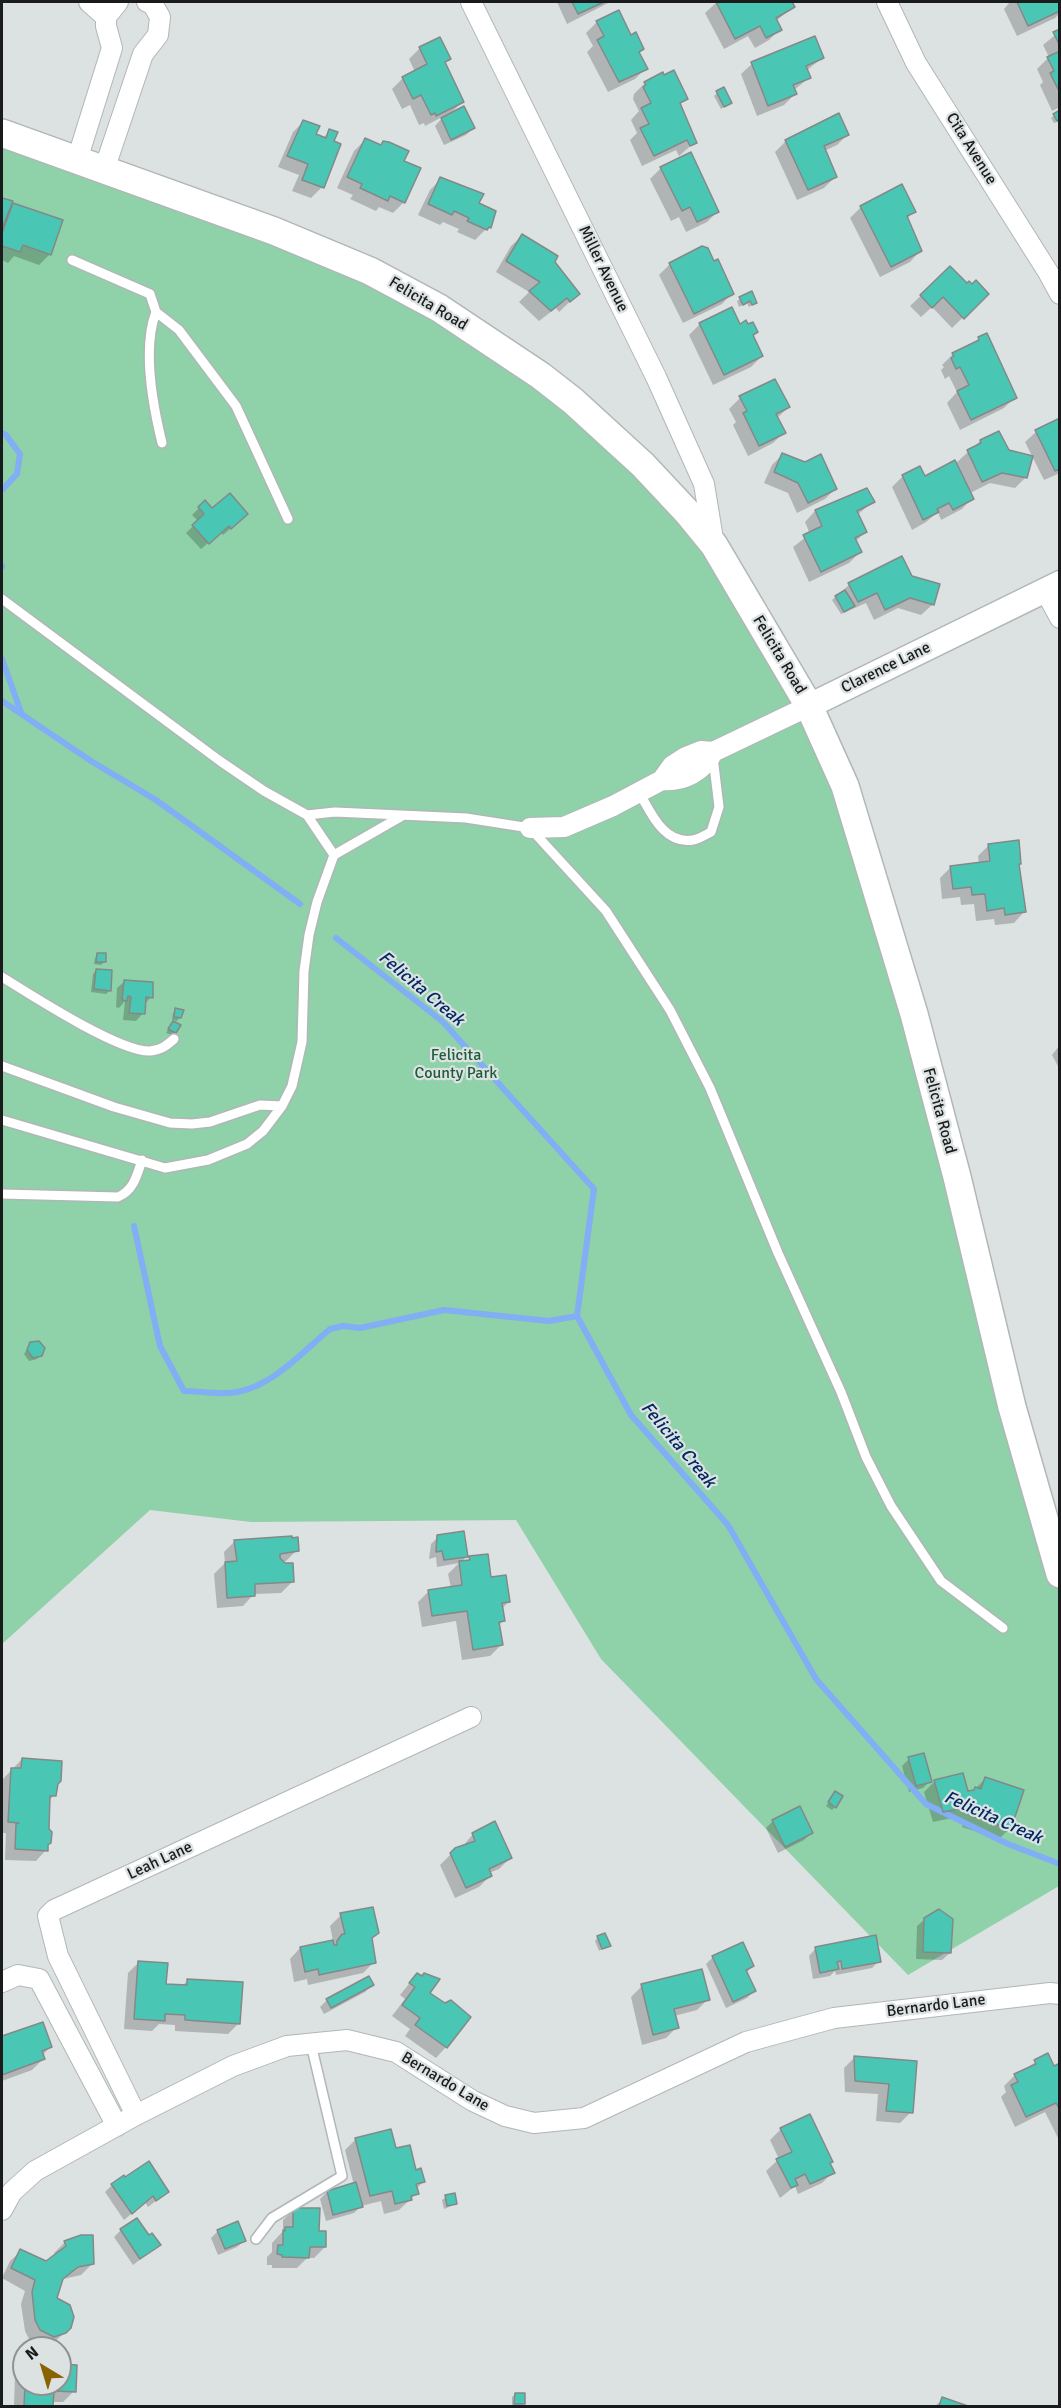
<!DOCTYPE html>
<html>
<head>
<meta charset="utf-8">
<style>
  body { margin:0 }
  #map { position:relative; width:1061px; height:2408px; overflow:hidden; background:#dce1e2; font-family:Signika,sans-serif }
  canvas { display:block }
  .frame { position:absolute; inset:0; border:3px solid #1a1b1c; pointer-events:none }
  .north { position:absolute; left:12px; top:2336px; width:60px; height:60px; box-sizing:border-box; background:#dce1e2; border:2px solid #8e9293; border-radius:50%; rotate:322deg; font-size:16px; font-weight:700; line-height:24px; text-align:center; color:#1a1b1c }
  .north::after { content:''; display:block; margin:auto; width:21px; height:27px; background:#8a6202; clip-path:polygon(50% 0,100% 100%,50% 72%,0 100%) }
</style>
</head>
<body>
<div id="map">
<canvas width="1061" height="2408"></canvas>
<div class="frame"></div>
<div class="north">N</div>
</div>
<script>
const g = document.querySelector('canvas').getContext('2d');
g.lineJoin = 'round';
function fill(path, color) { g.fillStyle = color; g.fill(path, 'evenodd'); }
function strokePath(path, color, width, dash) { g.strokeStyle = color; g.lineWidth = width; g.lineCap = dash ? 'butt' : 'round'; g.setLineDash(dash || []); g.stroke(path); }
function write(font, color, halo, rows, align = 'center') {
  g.font = font + ' Signika,sans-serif'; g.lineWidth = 4.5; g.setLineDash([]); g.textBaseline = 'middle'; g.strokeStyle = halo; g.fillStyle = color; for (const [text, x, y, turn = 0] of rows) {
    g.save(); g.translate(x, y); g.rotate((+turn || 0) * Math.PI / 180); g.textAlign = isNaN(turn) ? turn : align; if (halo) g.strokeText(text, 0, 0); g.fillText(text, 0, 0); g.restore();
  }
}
const green = new Path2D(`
  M2,133L439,308L688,513L845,786L1059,1574V1886L908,1975L601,1659L516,1520L251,1522L150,1510L2,1644Z`);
const shadow = new Path2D(`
  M557,2H610L567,24Z
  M717,2H790L793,7L776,21L780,29L769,40L755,48L748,36L724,49L705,13Z
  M1010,2H1060V13L1055,18L1017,36L1004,9Z
  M597,22L630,36L642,49L638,53L646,68L635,79L608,92L587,52L593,46L586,33Z
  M1060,31V107L1052,111L1040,85L1043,82L1037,69L1049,57L1043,45Z
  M814,38L822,58L806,71L809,78L794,90L795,94L784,105L757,116L741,74L752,64Z
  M420,48L449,58L444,64L462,102L449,115L473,128L466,135L444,145L435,126L444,116L425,126L424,123L419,125L410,105L402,109L392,89L403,78L415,72L409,59Z
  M645,83L686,98L679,105L695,142L679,156L676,150L642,166L630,140L637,133L631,120L639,111L633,99L634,94Z
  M717,93L730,102L721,109L714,96Z
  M1060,112V121L1054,123L1051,118Z
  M839,115L848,134L837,145L824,151L835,177L824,188L797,200L775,152L786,141Z
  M304,121L314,135L323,138L330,131L322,187L311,198L292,191L299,175L278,167L293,132Z
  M365,140L402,162L404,202L393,213L379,207L376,211L350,199L353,195L337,188L354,151Z
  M661,168L718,211L707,222L686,232L679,217L671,221L650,179Z
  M441,179L477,204L486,229L475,240L457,232L459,229L443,222L440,225L418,215L430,190Z
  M2,200L11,202L8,210L13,204L50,254L39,265L14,256L8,263L2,260Z
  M861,207L914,211L907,219L920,251L910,262L880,277L850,218Z
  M522,236L553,262L578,294L559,312L556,308L539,321L519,302L529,292L496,272L511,246Z
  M670,264L732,293L722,304L683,323L659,275Z
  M950,268L967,286L987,294L952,328L932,307L921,317L910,306Z
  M751,293L755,303L749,307L747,303L739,307L737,301Z
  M700,324L740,326L756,332L752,336L762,356L751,367L713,385L689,335Z
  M986,335L1015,397L1004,408L960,430L947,403L957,392L949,376L945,379L941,370L944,367L942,365L953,354Z
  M740,398L789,407L777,418L784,432L773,443L748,456L733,425L736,422L729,409Z
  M1060,420V473L1044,480L1025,442L1036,432Z
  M980,441L1008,452L1026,477L1015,488L990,483L970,493L972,498L962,509L941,520L938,512L926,522L912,530L892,487L903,476L924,478L955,464Z
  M783,454L805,463L836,488L825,499L797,513L788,493L764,483L772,465Z
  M867,489L873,502L857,515L865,532L855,542L860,552L849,563L809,582L793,547L810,534L805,522L815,511Z
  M205,502L212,510L239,521L223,535L221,532L201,549L186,533L198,521L192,515Z
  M911,577L939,585L932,605L921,615L898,608L874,620L866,603L841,614L832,600L849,585Z
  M989,845L1018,865L1024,912L1014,923L995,925L994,919L976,921L974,904L961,905L960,897L942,899L940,878L951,867L979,864L978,856Z
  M98,955L104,962L101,965L94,964L95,958Z
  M96,970L109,991L106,994L91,992L93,974Z
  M125,981L151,997L144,1005L143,1013L136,1021L123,1020L125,1001L119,1008L116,1007L117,988Z
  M176,1010L180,1017L177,1021L172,1020L173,1013Z
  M170,1026L175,1032L172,1035L166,1033Z
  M1060,1045V1070L1052,1055Z
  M31,1343L40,1355L37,1359L29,1361L24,1354Z
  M438,1537L467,1556L460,1563L465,1562L470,1558L509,1602L501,1609L503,1621L498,1626L501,1645L490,1656L462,1660L456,1621L422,1627L418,1602L429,1591L451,1588L448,1574L459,1563L437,1567L436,1557L429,1559L431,1544Z
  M235,1541L297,1550L286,1561L282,1562L292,1582L281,1593L254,1594L243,1606L217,1608L214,1574L225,1563L224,1552Z
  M22,1759L56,1784L54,1795L49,1801L46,1850L36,1861L5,1860L6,1833H2V1780Z
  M909,1759L930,1781L923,1788L909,1792L902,1766Z
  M985,1779L1010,1828L999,1839L962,1827L964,1820L957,1817L933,1822L924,1792L935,1781L967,1793L972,1792Z
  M835,1793V1807L832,1810L826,1806Z
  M773,1821L811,1833L804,1840L778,1853L766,1828Z
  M473,1834L510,1858L499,1869L489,1873L490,1876L479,1887L455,1898L440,1865L456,1849L463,1846Z
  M341,1915L371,1939L374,1962L363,1973L308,1985L307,1979L294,1982L290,1959L300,1948L333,1941L330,1926Z
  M925,1919L950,1953L942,1960L916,1959L917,1926Z
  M598,1937L609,1945L599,1951L595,1941Z
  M816,1948L879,1961L872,1968L836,1975L835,1971L830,1976L813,1979L809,1956Z
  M713,1957L753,1966L746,1973L754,1991L747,1998L726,2008L706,1964Z
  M139,1962L165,1985L182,1986L188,1980L239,2023L228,2034L175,2031V2025L159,2024L152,2031L124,2029L128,1973Z
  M417,1974L428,1993L446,2047L436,2058L405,2036L410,2029L392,2016L405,1999L400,1995Z
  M372,1985L365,1992L324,2014L320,2007L327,2000Z
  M642,1986L708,1999L697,2010L674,2016L677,2027L666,2038L642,2045L631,1997Z
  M42,2024L50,2047L42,2056L43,2059L32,2070L2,2081V2038Z
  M1047,2055L1053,2068L1060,2065V2138H1058L1045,2112L1015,2127L1001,2097L1006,2092L1004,2086L1015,2075Z
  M855,2057L916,2062L911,2112L900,2123L876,2121L878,2094L845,2092L844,2068Z
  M781,2129L829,2163L833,2172L822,2183L798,2194L795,2186L780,2198L766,2171L779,2159L770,2140Z
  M356,2139L395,2150L423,2182L416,2189L417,2193L399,2210L384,2214L381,2201L361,2206L354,2213L326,2221L320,2199L327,2192L354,2185L345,2150Z
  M1060,2157V2184H1059L1058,2158Z
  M112,2185L167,2192L148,2207L145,2202L124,2220L105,2192Z
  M446,2197L456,2204L444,2209L442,2200Z
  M294,2210L318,2233L325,2247L314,2258H307L297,2268H272V2265H267V2257L272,2252V2243L283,2231V2220Z
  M121,2230L148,2237L159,2245L133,2265L114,2237Z
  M218,2231L245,2240L237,2247L218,2255L211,2238Z
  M65,2242L92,2264L81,2275L63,2279L55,2298L70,2328L53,2343L42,2347L30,2341L25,2331L21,2304L25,2291L2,2278L10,2261L21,2251L46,2263L55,2256L54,2253Z
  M24,2366V2384H60V2366L74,2391L63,2402H52V2406H14L15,2375Z
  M515,2394L523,2403L520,2406H512V2397Z
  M943,2399L966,2406H935Z`);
const stream = new Path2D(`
  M2,433L6,435L20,454L17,474L2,490
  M2,566V567
  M2,659L22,715
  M2,701L91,761L156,800L300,904
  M336,938L443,1022L594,1189L577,1316L631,1415L728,1525L816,1679L926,1804L1008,1844L1060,1864
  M134,1226L160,1346L184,1391C198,1391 212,1394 226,1393C267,1393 301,1353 330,1329L343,1326L360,1328L444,1310L549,1321L577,1316`);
const building = new Path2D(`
  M572,2H604L578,14Z
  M716,2H792L795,7L776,18L782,30L766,38L760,26L735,39Z
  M1017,2H1060V11L1028,26Z
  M619,10L631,35L636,32L644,49L639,52L648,69L619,82L597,40L604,36L596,21Z
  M1060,29V46L1053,32Z
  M815,36L824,58L806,66L811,78L793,85L797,94L768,106L751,62Z
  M440,37L451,59L445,62L464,102L436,116L435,113L431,115L421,95L413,99L402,77L427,64L419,47Z
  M1060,51V93L1050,73L1054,71L1047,57Z
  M674,70L688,99L680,103L697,143L690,146L687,140L654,156L640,128L649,124L641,108L651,103L643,87L646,85L644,82L663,72L664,75Z
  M724,87L732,103L724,107L716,91Z
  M464,106L475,128L451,140L441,118Z
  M1060,110V120L1057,121L1053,114Z
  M839,113L849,135L824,146L837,177L808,190L785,140Z
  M303,120L320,126L316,134L326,138L329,129L338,132L334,141L341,144L324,188L302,180L308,164L287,156Z
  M365,138L381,145L383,141L389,142L409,151L404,161L421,168L405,203L390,196L388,201L360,188L362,184L347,177Z
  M691,152L719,212L697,222L690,207L682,211L660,167Z
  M440,177L484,194L479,203L496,211L491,228L489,227L487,230L467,221L469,218L454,211L452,215L428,204Z
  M902,184L916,212L907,216L922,251L891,267L860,206Z
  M2,198L13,201L3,226H2Z
  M13,203L63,220L51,255L23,245L20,252L2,246V233Z
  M522,234L558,256L555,262L580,294L570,302L567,298L551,311L529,291L540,282L506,261Z
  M702,246L708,248L714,261L718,259L734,294L694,314L669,263Z
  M950,266L967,283L969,281L972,284L976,280L989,294L964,319L943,297L932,308L920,295Z
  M752,291L757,303L752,305L750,301L743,305L739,297Z
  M732,307L740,324L746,320L748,324L753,322L758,332L753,335L763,356L724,375L699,323Z
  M987,333L1017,398L971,420L957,391L969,385L960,367L956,369L951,358L954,356L952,353L979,340L978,337Z
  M775,379L790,407L776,414L786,433L759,446L743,413L747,411L739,396Z
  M1060,418V469L1055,471L1035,430Z
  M999,431L1009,450L1033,456L1027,478L1002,473L982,482L967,450L981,443L980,440Z
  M782,453L805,462L821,454L837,489L808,503L798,483L774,472Z
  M955,460L974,499L953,510L949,503L937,509L939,512L923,520L902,475L920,466L925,476Z
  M867,488L875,502L857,511L867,532L855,538L862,552L821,572L803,535L822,526L815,510Z
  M230,493L248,514L231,529L229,526L209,544L192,525L204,514L198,507L205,500L212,508Z
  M902,556L912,576L940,584L934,605L910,598L885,610L877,593L858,602L848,583Z
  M845,590L855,606L844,612L835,596Z
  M1019,840L1021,864H1019L1026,912L1005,915L1004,908L987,911L985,894L972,895L971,887L953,889L950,866L990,861L988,844Z
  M97,953H106V962H96Z
  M96,969L112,970L111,991L94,989Z
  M124,980L153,982V998L146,997L145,1014L129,1013L131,997L128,996L127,1001L122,1000Z
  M175,1008L184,1010L181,1018L174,1017Z
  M173,1021L181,1025L176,1033L168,1029Z
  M39,1341L45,1348L42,1356L33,1358L27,1350L30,1342Z
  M464,1531L468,1557L444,1560L442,1551L436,1552L437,1535Z
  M292,1536V1538L298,1537L299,1551L280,1554V1558L285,1563H293L294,1582L255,1584V1596L227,1598L225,1562L237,1561L234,1540Z
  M488,1554L491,1577L506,1575L510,1602L502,1603L505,1621L499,1622L503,1645L473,1650L467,1611L432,1616L428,1590L462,1585L459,1561L470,1560L469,1556Z
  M924,1753L932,1782L916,1786L908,1757Z
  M22,1758L62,1761L61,1781L58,1784L56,1796H50L49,1829L52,1832L51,1843L48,1845V1851L15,1849L16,1824L19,1823L8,1822L11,1768H21Z
  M963,1773L968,1791L974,1790L975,1787L981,1789L985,1777L1024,1790L1011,1829L971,1816L974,1809L969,1807L943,1812L934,1780Z
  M835,1791L843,1796L836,1808L828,1802Z
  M800,1806L813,1833L785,1847L772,1820Z
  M495,1821L512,1858L489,1869L492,1876L466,1888L450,1853L455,1848L475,1841L472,1833Z
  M373,1907L379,1933L372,1938L376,1963L319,1975L318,1969L305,1972L300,1947L333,1940L334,1945H337V1941L342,1934H345L340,1913Z
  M939,1909L953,1919L951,1953L923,1952L924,1918Z
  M605,1933L611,1946L602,1949L597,1936Z
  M876,1935L881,1962L842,1969L841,1961L837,1962L839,1969L820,1973L815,1947Z
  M743,1942L754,1966L746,1970L756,1991L733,2002L712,1956Z
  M138,1961L168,1963L166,1984L187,1985V1979L243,1982L240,2024L185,2020V2015L165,2014V2021L134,2019Z
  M702,1969L710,2000L674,2009L679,2028L653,2035L641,1984Z
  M417,1973L422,1976L424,1973L440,1979L430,1993L445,2003L451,2000L471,2017L447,2048L415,2025L420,2018L402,2005L415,1987L409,1983Z
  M369,1976L374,1985L331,2008L326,1999Z
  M43,2022L52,2047L42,2051L45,2059L2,2075V2036Z
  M1048,2053L1054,2066L1060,2063V2110L1056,2103L1026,2117L1011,2085L1018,2082L1014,2074L1036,2064L1034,2060Z
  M854,2056L917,2061L913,2113L886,2111L889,2084L855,2081Z
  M810,2114L833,2162L830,2163L835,2173L810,2184L805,2174L795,2179L798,2185L791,2188L776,2159L792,2152L780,2128Z
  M391,2129L396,2148L410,2145L416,2170L421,2168L425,2182L416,2184L419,2194L411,2196L412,2200L395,2204L392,2191L370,2196L355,2138Z
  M149,2161L169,2192L156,2201L153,2196L132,2214L111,2184L124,2175L125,2177Z
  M356,2182L363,2207L333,2215L327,2191Z
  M455,2193L457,2204L447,2206L445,2195Z
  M293,2208H320L319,2231H326V2247H310L309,2258L282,2257V2255L277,2254L278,2245H283V2230L285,2231V2227H293Z
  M137,2218L149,2235L152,2233L161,2245L140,2259L120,2229Z
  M238,2221L246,2241L225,2249L217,2230Z
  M81,2235H93L94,2264L78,2267L63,2279L57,2298L70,2305L74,2317L71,2328L66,2333L54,2337L40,2330L35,2320L32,2292L35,2280L11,2268L20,2249L46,2261L66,2246L64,2241Z
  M60,2364L77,2365L76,2392L54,2391L53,2406H24L25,2384H60Z
  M515,2393H525V2404H514Z
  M942,2397L968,2406H939Z`);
const service = new Path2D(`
  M72,260L150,294L156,312C142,348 153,406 162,443
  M156,312L179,330L236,406L288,519
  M2,599L220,761L264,791L307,815L334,855
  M639,792C651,813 664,845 693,840C699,839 705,835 711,832L719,807L713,757
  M307,815L335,812L466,818L530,828L606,911L670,1010L710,1088L778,1253L841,1392L866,1457L891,1506L941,1581L1003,1628
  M2,977C31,995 119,1052 150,1051C161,1050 166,1046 174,1039
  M2,1066L114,1107L170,1123L192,1124L210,1122L260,1105L282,1106
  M2,1120L165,1168L208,1160L247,1144L263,1131L282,1106L292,1086L302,1042L304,971L309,935L317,902L334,855L402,816
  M2,1194L118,1197C134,1190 137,1175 142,1160
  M256,2239L272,2218L342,2176L311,2044`);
const minor = new Path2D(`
  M89,2L106,17
  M471,2L656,377L704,484L714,545
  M887,2L916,63L1048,272L1060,294
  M77,160L112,48L106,26V17L118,2
  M104,170L143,54L158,35L160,17L152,3L147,2
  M1045,590L1060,618
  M662,780C683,782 704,771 713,752
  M530,828L564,827L613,806L662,780L672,766L686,757L701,751L713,752L809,706
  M2,1982L18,1975L39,1979L117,2126
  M136,2115L58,1956L48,1916L54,1910L471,1717
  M2,2210L12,2192L35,2171L136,2115L233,2066L287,2046L347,2040L396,2052L473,2101L505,2116L534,2123L584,2118L746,2042L834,2018L1050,1993L1060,1994`);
const tertiary = new Path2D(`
  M809,706L1060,583`);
const secondary = new Path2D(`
  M2,133L274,231L370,271L439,308L541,376L573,401L643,465L687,512L714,545L809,706L845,786L914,1014L957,1177L1012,1407L1060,1574`);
const streetNames = [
  ["Cita Avenue",971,149,58],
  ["Miller Avenue",603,269,64],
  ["Felicita Road",428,304,31],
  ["Felicita Road",779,655,59],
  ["Clarence Lane",886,668,-26],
  ["Felicita Road",939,1111,75],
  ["Leah Lane",160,1861,-25],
  ["Bernardo Lane",936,2006,-7],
  ["Bernardo Lane",445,2082,31]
];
const parkNames = [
  ["Felicita",456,1056],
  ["County Park",456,1074]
];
const waterNames = [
  ["Felicita Creak",421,989,40],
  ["Felicita Creak",678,1445,50],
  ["Felicita Creak",993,1818,24]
];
fill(green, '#8fd1a8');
fill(shadow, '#0003');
strokePath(stream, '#81aef4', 6);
fill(building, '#4ac6b4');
strokePath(building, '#848988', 1.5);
strokePath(service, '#b1b6b7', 12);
strokePath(minor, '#b1b6b7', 22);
strokePath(tertiary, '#b1b6b7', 27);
strokePath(secondary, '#b1b6b7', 30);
strokePath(service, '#fff', 9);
strokePath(minor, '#fff', 20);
strokePath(tertiary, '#fff', 24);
strokePath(secondary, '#fff', 27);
write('16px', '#1a1b1c', '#dce1e2', streetNames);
write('16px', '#1d5c3b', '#dce1e2', parkNames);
write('italic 18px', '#002964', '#dce1e2', waterNames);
</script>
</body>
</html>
